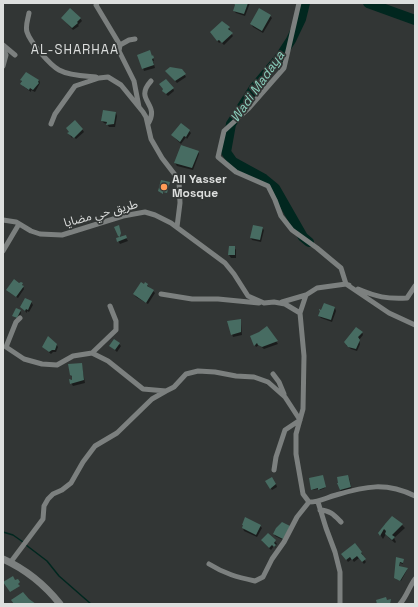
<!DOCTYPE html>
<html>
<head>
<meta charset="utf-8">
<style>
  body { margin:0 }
  #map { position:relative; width:418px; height:607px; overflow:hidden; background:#323635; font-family:"Space Grotesk",sans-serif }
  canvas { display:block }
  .frame { position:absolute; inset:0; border:4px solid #dddfde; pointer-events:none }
</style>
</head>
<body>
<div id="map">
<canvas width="418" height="607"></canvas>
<div class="frame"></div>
</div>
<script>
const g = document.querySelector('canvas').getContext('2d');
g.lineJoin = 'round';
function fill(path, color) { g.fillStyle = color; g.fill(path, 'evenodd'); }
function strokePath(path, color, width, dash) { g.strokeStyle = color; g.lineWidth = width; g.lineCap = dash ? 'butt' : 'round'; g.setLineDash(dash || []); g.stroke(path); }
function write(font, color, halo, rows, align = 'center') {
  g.font = font + ' "Space Grotesk","Noto Sans Arabic",sans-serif'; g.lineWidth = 3.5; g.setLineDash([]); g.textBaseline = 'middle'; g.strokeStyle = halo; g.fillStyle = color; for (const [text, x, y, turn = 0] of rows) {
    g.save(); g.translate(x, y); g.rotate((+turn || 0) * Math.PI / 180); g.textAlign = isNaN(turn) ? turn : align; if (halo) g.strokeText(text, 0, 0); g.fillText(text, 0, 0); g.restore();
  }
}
const shadow = new Path2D(`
  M236,3H250L245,16L236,13L234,11Z
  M270,16L272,18L263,33L253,27L251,24Z
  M62,18H80L82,21L78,25L79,26L73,30Z
  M229,28L230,30L229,31L233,36L224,45L221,42L219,43L213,34Z
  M153,57L154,61H153L155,68L144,71L143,68Z
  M181,69L186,77L177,83L166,71Z
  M21,80H39L40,83L35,92L31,90V92L23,86Z
  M173,88L174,91L168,96L163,91Z
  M116,113L117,116L115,127H109L107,124L104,123L102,121Z
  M82,129L84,132L76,139L73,136L72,138L68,133Z
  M189,131L191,133L187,139L186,137L181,144L172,135Z
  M198,152L199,154L193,170L177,166L175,163Z
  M119,226L121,238L125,236L128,241L120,244L117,239L120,238L119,236Z
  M262,228L264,230L261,242L252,240L251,238Z
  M230,247H234L236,250V258H231L229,255Z
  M22,284L24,289L18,298L9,292Z
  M147,285L155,293L148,304L136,297L134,294Z
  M31,302L33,305L29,312L27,311V313L21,307Z
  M335,308L336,311L332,322L321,318L319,316Z
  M20,310L21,313L18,320L14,316Z
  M240,320L241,323L242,335L233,337L232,334Z
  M267,328L278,344L264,349L259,345L256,347L255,345Z
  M362,332L363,335L359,340L360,344L357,351L351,349L346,345Z
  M56,344L58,347L56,352H53L51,354L43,347Z
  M119,344L121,346L117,352L111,346Z
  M82,367L85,383L73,386L71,383L73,378L71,375Z
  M323,477L325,488L320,490L319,489L312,490Z
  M349,478L352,490L342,492L340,490Z
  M266,481L276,484L277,487L272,490Z
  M282,524L285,541L275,536L274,534Z
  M385,524L402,525L405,528L394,538L396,542L395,543L389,538L386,534L383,539L379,533Z
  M260,526L262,528L257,537L244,531L243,528Z
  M268,534L277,544L275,546L276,548L274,546L271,550L262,541Z
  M361,552L363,555L362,556L366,562L364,564L359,558L354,562L352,559L348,562L344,556Z
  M397,559L403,561V564L400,563L399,567L407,570L401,581L396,579Z`);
const stream = new Path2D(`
  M3,532L13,535L23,542
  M26,545L47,561L59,576L91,604`);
const river = new Path2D(`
  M305,3L301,19L291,40L280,57L254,88L231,124L226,152L233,162L264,179L275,188L303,237L309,242
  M368,3L415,20`);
const building = new Path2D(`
  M234,3H248L244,14L233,11L235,5Z
  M70,8L81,18L77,22L78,23L72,28L61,18Z
  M259,8L271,15L262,31L250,24Z
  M222,21L230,27L228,29L233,33L222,43L219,40L217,41L210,32Z
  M150,50L152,56L153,55L154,58L152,59L154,65L142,69L137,55Z
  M170,67L182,69L186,74L175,81L165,71Z
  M26,72L39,80L38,82L39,83L33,90L30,88L29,90L20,84L22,81L20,80Z
  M166,79L174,88L166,94L162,91L163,89L159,84Z
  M103,110L116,112L114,124L106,125L107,122L101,121Z
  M75,120L83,129L74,138L67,133L69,132L66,128Z
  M181,123L190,130L186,137L184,136L180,142L171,135Z
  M181,145L199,151L192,168L174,163Z
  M161,180L170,182L167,193L163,192V194L158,191Z
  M119,225L121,233L120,237L118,236L114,227Z
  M253,225L263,227L260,240L250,238Z
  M126,235L127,238L117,242L116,238Z
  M229,246H235V255H228Z
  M14,279L19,283L21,282L23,283L22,285L24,286L16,297L6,290Z
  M141,282L144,284L145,282L148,284L147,286L154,290L146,303L133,294Z
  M25,298L32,301L28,310L26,309L25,311L20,307Z
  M324,303L335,307L331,320L318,316L320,311L319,310V309L321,310Z
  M16,308L21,310L17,318L12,316Z
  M241,319V332L231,335L227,321Z
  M267,326L278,341L262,347L258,345L257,343L254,346L250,336L259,332Z
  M356,327L363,332L358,337L360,340L356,349L348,347L344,342Z
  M48,336L57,344L55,350H52L49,352L42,347Z
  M114,339L120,343L115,350L109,346Z
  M82,363L84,380L70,384L69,379L72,380V376L70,375L68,364Z
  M323,475L326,487L318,490V488L311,490L309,478Z
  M348,475L351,487L340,490L337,483H338L337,477Z
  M272,477L276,484L270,489L265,481Z
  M392,516L403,524L392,535L395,537L392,540L385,534L386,531L384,529L380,536L378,533L385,524Z
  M245,517L261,525L256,535L242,528L243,525H242Z
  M282,522L290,526L283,539L273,534L276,528Z
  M268,533L276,540L274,543L276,545L274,547L272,545L269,548L261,540Z
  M355,543L362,552L361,553L366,559L362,562L357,556L352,560L350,557L346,560L341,554Z
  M396,557L404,559L403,563L400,562L399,566L408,568L400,581L394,578Z
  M13,576L15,580L18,579L20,582L18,584L20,586L10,592L3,582Z
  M23,592L29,599L36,604H14L11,600Z
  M386,597L387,600L391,599L390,604H377L376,600Z`);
const minor = new Path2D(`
  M97,3L96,5L120,45
  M299,3L284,68L248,109L224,131L218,157L236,172L268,186L275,200L281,216L292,230L317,248L341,268L346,284L389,313L415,325
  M29,13C28,19 25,26 27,32C30,42 50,65 59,70C70,76 85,76 96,77
  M135,39L129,40L120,45L119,51L134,81L139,107
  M3,45L15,55
  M3,48L6,55L3,66
  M51,124L55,114L75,86L99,78L108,77L121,85L143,112L146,117L151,139L162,158L179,180L180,203L177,227
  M148,124C161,103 133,101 151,81
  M3,220L16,222L31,231L40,234L62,235L123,216L145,212L155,215L171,223L225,263L234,274L248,296L264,303L274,302L285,304L300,313L304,356L303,409L296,434V454L303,494L309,502C320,502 325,498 336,495C366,486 386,482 415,496
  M3,251L19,224
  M358,289C377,297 386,299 407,298L415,286
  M161,294L192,299H218L259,303
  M282,302L306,295
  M110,306L116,321V330L92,353L108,361L143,389L166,391
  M300,313L306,295L317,288L346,284L349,285
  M20,318L16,322L6,347L24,359L42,364L57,365L73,356L92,353
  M273,374L279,382L284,394
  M318,502L326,528L335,552L340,572V604
  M320,510C330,510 335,516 341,522
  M10,563L43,519L44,506L48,499L53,494L62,490L71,483L83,462L95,446L117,433L152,399L166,391L174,387L186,374L198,371L215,372L236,376L254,377L268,382L285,397L300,420L285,430L276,457L274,470
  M209,564C225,574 237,577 255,581L263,577L272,559L284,542L297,517L309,502
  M400,604C407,596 409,587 415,579`);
const secondary = new Path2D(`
  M3,559C25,569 45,585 60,604`);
const markers = [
  [164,187,4,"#fe9c57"]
];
const poiNames = [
  ["All Yasser",172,180],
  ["Mosque",172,194]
];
const streetNames = [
  ["طريق حي مضايا",101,214,-15]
];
const neighbourhoodNames = [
  ["AL-SHARHAA",75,50]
];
const waterNames = [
  ["Wadi Madaya",258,87,-55]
];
fill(shadow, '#0007');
strokePath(stream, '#01271f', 1.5);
strokePath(river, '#01271f', 10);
fill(building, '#476c62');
strokePath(minor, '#7c807f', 5);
strokePath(secondary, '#7c807f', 7);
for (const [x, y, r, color] of markers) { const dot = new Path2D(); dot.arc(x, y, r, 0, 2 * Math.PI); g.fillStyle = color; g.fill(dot); strokePath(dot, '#323635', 1.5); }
write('bold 12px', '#dddfde', '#323635', poiNames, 'left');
write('12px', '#dddfde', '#323635', streetNames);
g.letterSpacing = '1px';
write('13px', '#dddfde', '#323635', neighbourhoodNames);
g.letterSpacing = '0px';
write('italic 13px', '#8acfbc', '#323635', waterNames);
</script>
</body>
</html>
